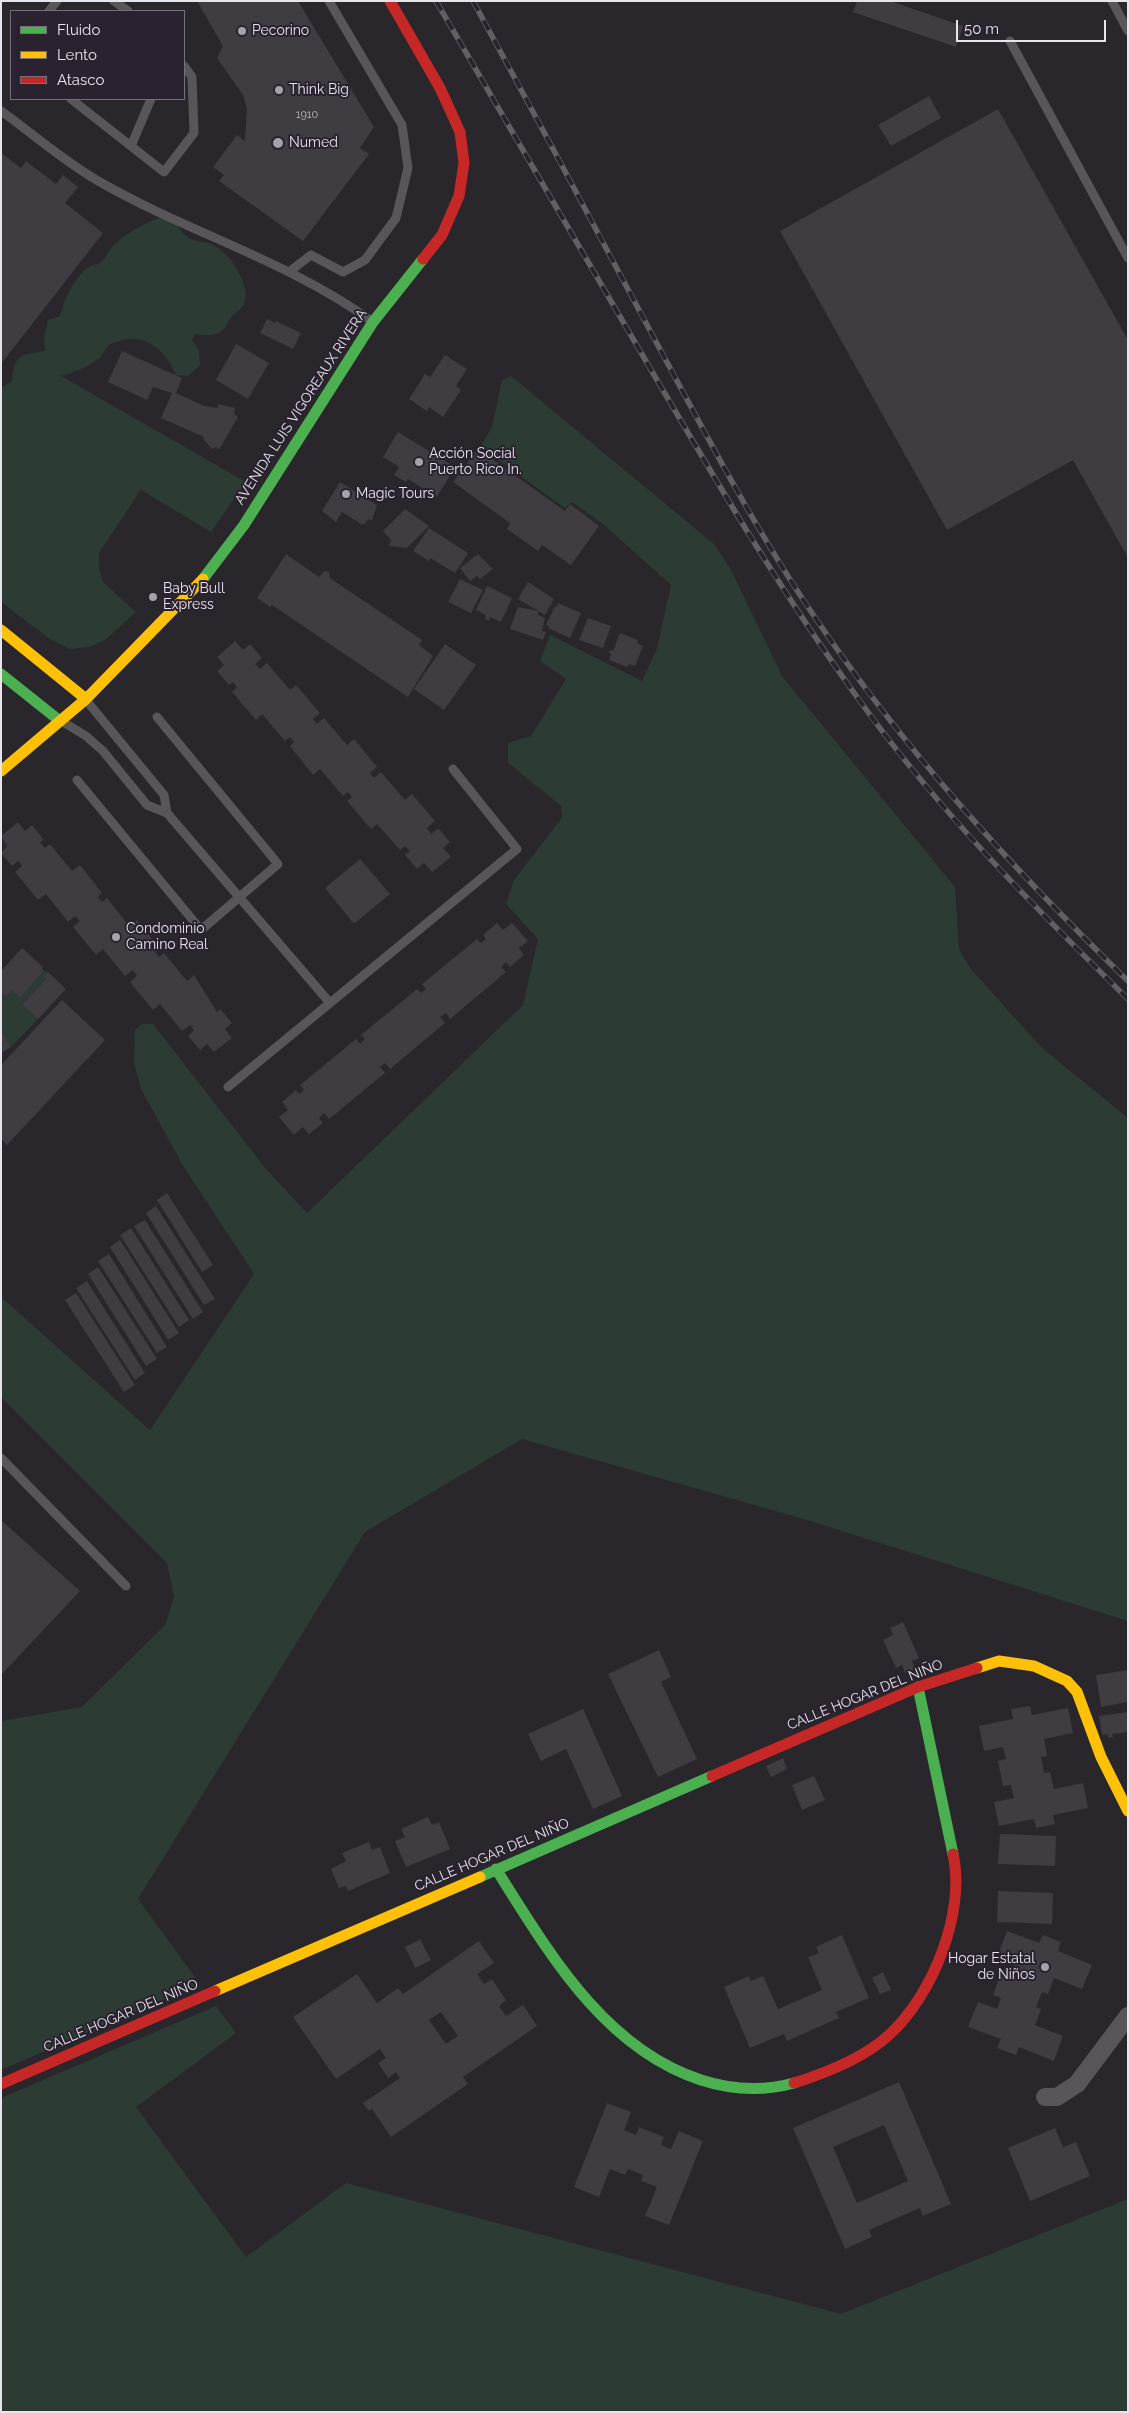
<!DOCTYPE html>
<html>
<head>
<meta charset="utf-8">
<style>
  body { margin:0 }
  #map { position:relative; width:1129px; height:2413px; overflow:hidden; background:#29262c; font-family:Raleway,sans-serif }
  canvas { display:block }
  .frame { position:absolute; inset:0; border:2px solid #e8e4ec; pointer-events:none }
  .legend { position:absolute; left:10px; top:10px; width:175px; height:90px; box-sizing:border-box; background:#2a232f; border:1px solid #76707b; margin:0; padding:6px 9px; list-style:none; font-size:15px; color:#e8e4ec }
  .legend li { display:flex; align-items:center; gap:10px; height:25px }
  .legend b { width:25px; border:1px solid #76707b }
  .scale { position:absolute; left:956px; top:20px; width:150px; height:22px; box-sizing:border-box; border:2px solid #e8e4ec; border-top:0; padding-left:6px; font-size:15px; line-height:18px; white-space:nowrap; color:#e8e4ec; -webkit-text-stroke:4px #2a232f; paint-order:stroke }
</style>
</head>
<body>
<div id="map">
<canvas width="1129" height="2413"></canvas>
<div class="frame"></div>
<ul class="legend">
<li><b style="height:6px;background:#4caf50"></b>Fluido</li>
<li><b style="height:6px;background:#ffc107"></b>Lento</li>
<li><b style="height:6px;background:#c62828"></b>Atasco</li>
</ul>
<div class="scale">50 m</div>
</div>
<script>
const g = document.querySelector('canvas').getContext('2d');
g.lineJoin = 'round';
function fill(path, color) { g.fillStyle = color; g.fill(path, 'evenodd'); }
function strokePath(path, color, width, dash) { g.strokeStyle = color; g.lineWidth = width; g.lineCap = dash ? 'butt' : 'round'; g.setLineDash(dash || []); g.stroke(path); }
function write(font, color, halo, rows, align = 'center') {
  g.font = font + ' Raleway,sans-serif'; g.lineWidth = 4; g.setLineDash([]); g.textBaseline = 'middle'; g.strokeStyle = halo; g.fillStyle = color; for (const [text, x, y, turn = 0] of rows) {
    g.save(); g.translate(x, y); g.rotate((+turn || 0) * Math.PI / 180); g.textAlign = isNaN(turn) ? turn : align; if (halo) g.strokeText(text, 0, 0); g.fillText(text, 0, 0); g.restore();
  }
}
const green = new Path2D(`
  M168,215C175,222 180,230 186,236C193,242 200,241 208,243C227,248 250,282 245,301C243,309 237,311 232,316C229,319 228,325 224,329C216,337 205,335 195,334L192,340L199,350L200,365L188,376L176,375C166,352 146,332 120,341C116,342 111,343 109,345C104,350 103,356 97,360C86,368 74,372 61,376L246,482L211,532L141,490L99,553V568L103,582L136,612L105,640L89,647L70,649L50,639L1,602V388L12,381C14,354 20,355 45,351L44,339L48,320L60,316C65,298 73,278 89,267C92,265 97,265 100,263C105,259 109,250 114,245C129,230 149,221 168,215Z
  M511,376L714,544L730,568L782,676L955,887L959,949L970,968L1041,1047L1128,1118V1621L807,1520L522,1439L365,1532L138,1899L200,1984L1,2070V1721L82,1707L165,1625L174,1597L167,1563L1,1397V1297L150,1430L254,1274L182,1164L141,1089L134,1063L135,1030L142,1024H153L266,1169L307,1213L523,1005L538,939L506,904L514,880L562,818L561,806L508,763V743L531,736L566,679L540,661L550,635L642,681L657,648L671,585L603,524L572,502L565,508L480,447L492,427L502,380Z
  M44,971L48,972L44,977L46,979L22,1003L38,1019L11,1047L1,1031V994L6,997L12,991L20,998Z
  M216,2006L236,2033L136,2107L246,2257L346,2183L841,2314L1128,2199V2412H1V2098Z`);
const building = new Path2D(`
  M197,1H298L374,127L360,148L369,154L303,241L219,181L224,175L213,167L237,135L245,141L247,108L243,95L217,58L223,46Z
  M857,1H890L963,26L956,47L853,12Z
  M929,96L941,118L891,146L878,125Z
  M998,109L1128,340V558L1073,460L947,530L780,231Z
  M1,153L21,168L26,161L56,184L63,175L78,187L65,203L103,233L1,364Z
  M267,319L275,323L276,321L301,333L293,349L260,333Z
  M236,344L269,363L248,399L216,380Z
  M122,351L182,378L176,393L204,406L218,408V404L235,408L234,414L238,417L219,450L216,447L212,449L203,439L204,437L161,418L172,393L153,387L147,400L108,382Z
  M445,355L467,369L456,386L461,390L443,417L429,407L427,411L409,399L425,374L430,377Z
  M398,432L455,467L437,497L408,479L406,482L394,475L399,467L383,457Z
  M478,449L565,511L570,504L599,526L571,565L542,545L538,551L507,529L510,523L453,482Z
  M340,482L377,505L372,520L368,519L365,524H361L342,512L336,522L322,511Z
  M405,509L429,526L407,548L389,546L391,540L383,531Z
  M429,528L468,553L455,573L430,558L429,561L413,551Z
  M286,554L319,577L324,571L329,572L330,578L422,640L419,645L433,656L408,697L272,605L270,607L257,598Z
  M478,554L493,569L480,579L477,576L470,581L460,568Z
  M460,579L483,590L471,613L448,602Z
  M528,582L554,599L545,615L518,599Z
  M487,586L512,598L501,622L490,617L489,621L485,619L486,615L476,610Z
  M558,603L581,613L570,638L548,628L549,626L546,625L555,606L557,607Z
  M518,607L538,611V615L545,618L542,631L546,632L543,640L510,629Z
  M588,618L611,626L603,648L579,640Z
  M620,633L638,640L637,643L643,646L635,666L629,664L627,667L609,660L611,654L609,653L610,650L613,651Z
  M235,641L243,650L250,644L262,658L255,664L260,669L267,663L290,690L296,685L320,713L313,719L317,724L324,718L347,745L354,739L377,767L370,773L374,778L381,772L405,800L412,794L435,821L427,828L431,834L438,828L450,842L443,848L451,857L432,872L424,863L417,869L405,855L410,851L405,846L400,850L377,824L371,829L347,801L352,797L348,792L343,796L320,769L313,775L290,746L294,742L290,737L285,741L262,714L256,720L232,692L237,687L233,682L229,685L217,671L224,665L217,657Z
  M445,644L476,665L444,710L414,689Z
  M18,822L25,831L32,825L44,840L40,842L45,848L50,844L72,871L80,865L102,893L98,897L102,902L107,898L129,926L137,920L159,948L155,952L159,957L164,953L187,981L194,975L217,1012L220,1009L232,1023L225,1029L232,1038L214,1052L207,1044L200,1050L188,1036L194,1030L190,1025L182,1031L160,1004L153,1010L130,982L137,976L133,970L125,976L103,949L96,955L73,927L80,921L75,916L68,922L46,894L38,900L15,872L22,866L18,861L12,866L1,853L7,846L1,836Z
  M360,859L390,894L354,924L325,888Z
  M497,923L503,930L512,923L528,941L519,948L524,955L510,967L506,962L501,967L506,972L450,1019L446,1013L440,1017L445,1023L390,1069L385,1063L380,1067L385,1073L329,1119L324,1113L319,1118L323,1123L309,1134L303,1127L294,1135L279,1117L288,1110L282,1102L296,1090L299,1094L304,1090L300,1085L356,1039L360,1044L365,1039L361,1035L417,989L421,993L426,989L422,984L477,939L481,943L486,939L483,935Z
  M22,948L43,967L42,969L44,971L20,998L12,991L6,997L1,993V971Z
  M48,972L66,989L38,1019L22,1004L46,979L44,977Z
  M62,1000L105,1040L7,1145L1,1139V1065Z
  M1,1031L11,1047L1,1053Z
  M167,1193L213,1265L202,1272L157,1200Z
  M156,1206L215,1299L204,1305L146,1213Z
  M145,1220L203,1312L193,1319L134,1226Z
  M131,1228L189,1320L179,1327L120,1235Z
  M120,1240L179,1333L168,1340L110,1247Z
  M109,1254L167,1347L157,1353L98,1261Z
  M98,1267L157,1359L146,1366L88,1274Z
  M87,1281L145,1373L135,1380L76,1288Z
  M76,1293L135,1385L124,1392L65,1300Z
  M1,1520L80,1591L1,1675Z
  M903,1622L919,1658L912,1661L915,1669L905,1673L902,1665L896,1668L883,1640L893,1635L890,1628Z
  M659,1650L671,1677L661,1682L697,1759L658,1777L608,1674Z
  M1128,1670V1702L1101,1707L1096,1675Z
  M1030,1706L1032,1715L1068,1708L1073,1733L1044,1739L1047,1756L1041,1757L1044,1773L1050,1772L1054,1789L1083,1783L1088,1808L1053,1815L1055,1824L1036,1828L1034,1819L999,1826L994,1802L1014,1798L1011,1785L1003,1786L998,1761L1006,1759L1003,1747L984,1751L979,1726L1013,1719L1011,1709Z
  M583,1709L622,1796L593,1809L566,1749L541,1761L528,1734Z
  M1128,1712V1732L1112,1734L1113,1737L1108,1738V1734L1102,1735L1099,1716Z
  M783,1758L787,1769L771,1777L766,1766Z
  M814,1776L825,1800L802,1810L792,1785Z
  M428,1817L432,1825L439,1822L450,1849L406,1867L395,1841L405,1837L401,1829Z
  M1000,1834L1056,1836L1055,1866L998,1864Z
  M369,1842L372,1850L380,1847L390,1873L348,1891L346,1886L339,1888L331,1869L346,1861L342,1853Z
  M998,1891L1053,1893L1052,1924L997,1922Z
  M1007,1931L1039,1943L1043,1935L1061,1942L1058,1951L1092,1965L1082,1989L1054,1978L1048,1994L1042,1992L1036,2007L1041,2009L1035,2025L1063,2036L1054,2061L1019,2047L1016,2055L997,2048L1001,2039L968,2027L978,2002L997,2009L1001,1998L993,1995L1002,1970L1011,1973L1016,1962L998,1954Z
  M842,1935L869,1998L836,2012L839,2018L787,2041L784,2034L750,2048L724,1987L749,1976L751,1981L763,1976L778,2009L822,1990L808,1957L819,1953L816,1947Z
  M420,1939L431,1960L415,1968L405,1947Z
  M479,1941L494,1963L477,1974L484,1984L492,1979L506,2000L499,2006L506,2016L523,2005L537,2026L463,2077L468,2084L391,2137L372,2109L369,2111L363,2103L400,2078L396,2072L388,2078L378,2063L386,2058L380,2049L336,2079L293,2017L357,1974L377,2003L398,1988L403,1994ZM441,2012L458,2036L446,2044L429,2020Z
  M883,1972L891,1990L880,1994L872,1978Z
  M899,2082L951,2204L923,2216L920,2208L869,2230L872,2237L845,2249L793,2128ZM884,2125L908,2181L857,2203L833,2147Z
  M607,2103L631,2112L624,2130L636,2135L639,2127L664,2137L661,2145L671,2149L679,2131L703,2141L669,2225L645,2216L657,2187L641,2181L643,2175L628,2169L625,2175L610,2169L599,2197L574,2187Z
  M1055,2128L1063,2147L1076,2142L1090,2176L1030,2201L1008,2148Z`);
const lane = new Path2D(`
  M114,1L128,11
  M1112,1L1128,31
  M49,11L57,1
  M1010,41L1128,258
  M71,99L164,172L194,133L192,77L184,66
  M1,111C33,134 66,163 100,182C189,233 289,261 373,322
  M131,146L151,99
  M289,272L311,255L343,272L365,260L396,218L408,168L402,125L329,1
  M63,722L86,736L103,751L147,805L167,813L164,795L86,700
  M77,780L201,930L278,864L157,717
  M167,813L330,1003L517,849L453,769
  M228,1087L330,1003
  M1,1458L126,1586`);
const street = new Path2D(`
  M1045,2097H1057L1077,2084L1128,2016`);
const fast = new Path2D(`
  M203,579L244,525L373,322L423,259
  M1,674L60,721
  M918,1687L953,1854
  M496,1869C548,1951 603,2048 701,2080C732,2090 762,2092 794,2083
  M480,1877L712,1776`);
const slow = new Path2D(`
  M1,630L86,699
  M1,771L86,699L203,579
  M977,1668L999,1661L1034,1666L1067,1681L1077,1692L1101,1757L1128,1811
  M215,1991L480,1877`);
const jam = new Path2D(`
  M390,1L440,88L460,132L464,163L459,196L442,235L423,259
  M712,1776L918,1687L977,1668
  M794,2083C826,2073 864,2058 889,2035C933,1995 966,1912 953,1854
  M1,2084L215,1991`);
const rail = new Path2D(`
  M436,1C505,119 574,238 643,356C713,476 783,596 865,708C942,814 1034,907 1128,999
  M473,1C537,118 599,235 662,353C710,442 757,532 814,616C906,752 1010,866 1128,981`);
const markers = [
  [242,31,5,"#a5a2a9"],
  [279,90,5,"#a5a2a9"],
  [278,143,6,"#a5a2a9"],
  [419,462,5,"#a5a2a9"],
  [346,494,5,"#a5a2a9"],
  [153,597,5,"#a5a2a9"],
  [116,937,5,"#a5a2a9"],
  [1045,1967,5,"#a5a2a9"]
];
const numberNames = [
  ["1910",307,115]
];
const poiNames = [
  ["Pecorino",252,31],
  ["Think Big",289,90],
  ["Numed",289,143],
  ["Acción Social",429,454],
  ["Puerto Rico In.",429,470],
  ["Magic Tours",356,494],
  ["Baby Bull",163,589],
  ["Express",163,605],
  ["Condominio",126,929],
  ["Camino Real",126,945],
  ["Hogar Estatal",1035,1959,"right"],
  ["de Niños",1035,1975,"right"]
];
const streetNames = [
  ["AVENIDA LUIS VIGOREAUX RIVERA",301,407,-57],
  ["CALLE HOGAR DEL NIÑO",865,1695,-22],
  ["CALLE HOGAR DEL NIÑO",492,1855,-23],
  ["CALLE HOGAR DEL NIÑO",121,2016,-23]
];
fill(green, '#2c3c34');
fill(building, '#3f3c42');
strokePath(lane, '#585659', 9);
strokePath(street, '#585659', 18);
strokePath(fast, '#4caf50', 11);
strokePath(slow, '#ffc107', 11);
strokePath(jam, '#c62828', 11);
strokePath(rail, '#616063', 5.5);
strokePath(rail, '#2a232f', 4, [11]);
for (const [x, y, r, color] of markers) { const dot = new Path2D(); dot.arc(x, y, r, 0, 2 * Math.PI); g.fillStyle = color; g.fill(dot); strokePath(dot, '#2a232f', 2); }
write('11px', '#bebac2', null, numberNames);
write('14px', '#e8e4ec', '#2a232f', poiNames, 'left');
write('14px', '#e8e4ec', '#2a232f', streetNames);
</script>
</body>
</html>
